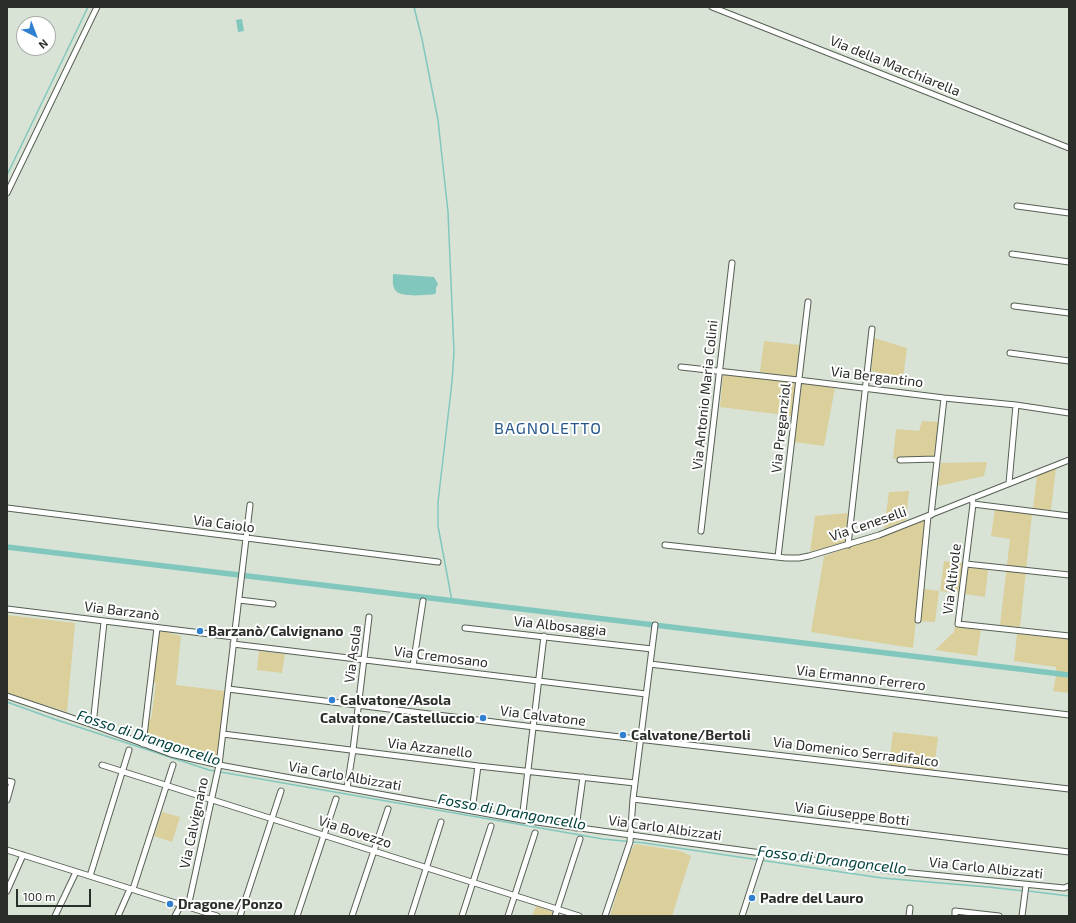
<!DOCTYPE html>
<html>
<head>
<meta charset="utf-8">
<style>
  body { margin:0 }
  #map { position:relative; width:1076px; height:923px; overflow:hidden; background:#d8e3d5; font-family:"Exo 2",sans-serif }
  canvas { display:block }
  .frame { position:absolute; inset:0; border:8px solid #2a2e29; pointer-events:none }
  .north { position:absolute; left:16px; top:16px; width:40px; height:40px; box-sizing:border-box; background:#fff; border:1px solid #aaaba9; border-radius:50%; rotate:138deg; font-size:11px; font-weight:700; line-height:16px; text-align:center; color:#2a2e29 }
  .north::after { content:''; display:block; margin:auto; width:14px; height:18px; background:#3080cf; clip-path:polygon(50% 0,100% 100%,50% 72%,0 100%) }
  .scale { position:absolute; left:16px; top:889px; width:75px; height:18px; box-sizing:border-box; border:2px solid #2a2e29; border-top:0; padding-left:5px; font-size:12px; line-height:14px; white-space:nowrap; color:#2a2e29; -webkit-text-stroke:3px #fff; paint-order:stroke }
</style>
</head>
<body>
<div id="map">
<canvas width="1076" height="923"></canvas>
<div class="frame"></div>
<div class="north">N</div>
<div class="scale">100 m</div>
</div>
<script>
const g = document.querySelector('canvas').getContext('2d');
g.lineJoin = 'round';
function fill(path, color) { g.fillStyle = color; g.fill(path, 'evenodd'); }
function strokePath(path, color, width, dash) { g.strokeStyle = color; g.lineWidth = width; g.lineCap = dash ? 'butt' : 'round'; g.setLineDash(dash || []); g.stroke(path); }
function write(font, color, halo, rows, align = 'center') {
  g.font = font + ' "Exo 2",sans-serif'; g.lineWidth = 4; g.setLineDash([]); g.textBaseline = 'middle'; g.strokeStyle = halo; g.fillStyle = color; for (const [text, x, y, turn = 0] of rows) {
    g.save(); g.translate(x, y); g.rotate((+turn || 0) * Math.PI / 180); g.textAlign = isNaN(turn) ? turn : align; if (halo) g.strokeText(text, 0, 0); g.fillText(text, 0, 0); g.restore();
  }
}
const green = new Path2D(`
  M874,338L907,348L903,378L871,371Z
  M764,341L800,345L796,377L760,372Z
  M723,373L796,383L792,416L720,407Z
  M802,383L835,388L824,446L794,442Z
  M922,421L939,422L934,456L893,459L896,429L919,431Z
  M987,462L984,476L938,486L941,463Z
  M1056,468L1051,510L1033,509L1037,475Z
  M909,491L906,520L884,529L889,492Z
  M995,509L1032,514L1020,627L1000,625L1010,539L991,536Z
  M848,513L845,542L810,552L815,516Z
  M925,520L918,588L939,591L935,622L916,621L913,648L811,632L824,556Z
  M944,561L964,563L960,593L940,591Z
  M968,567L988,570L985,597L965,594Z
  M7,615L75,623L67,712L7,693Z
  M955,627L981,629L977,656L935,650L954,632Z
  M162,631L181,636L176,685L225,691L217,762L196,757L145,738L148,719H151L156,683H152L158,633Z
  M1017,634L1069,639V693L1053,691L1056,676V667L1014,661Z
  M259,651L285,654L282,673L257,670Z
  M893,732L938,737L934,770L889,765Z
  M162,812L180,817L172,842L154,836Z
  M635,844L680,851L691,856L672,916H610L628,856Z
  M536,906L554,912L553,916H532Z`);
const water = new Path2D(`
  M242,19L244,31L238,32L236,20Z
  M393,274L434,277L438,284L436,288V292L435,294C425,295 401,298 395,290C392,285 393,279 393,274Z`);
const stream = new Path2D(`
  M414,7L422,39L438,120L448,212L454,352L452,382L438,502V526L452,601
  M7,175L88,7
  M7,702L54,719L209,770L603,839L644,843L882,878L988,887L1024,891
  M1028,891L1069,896`);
const canal = new Path2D(`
  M7,547L1069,675`);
const minor = new Path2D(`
  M712,7L1069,148
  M7,193L97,7
  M1017,206L1069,213
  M1012,254L1069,262
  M1014,306L1069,313
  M1010,353L1069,361
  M681,367L798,380L944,398L1016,405L1069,413
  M900,460L937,459
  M1009,483L1016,405
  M972,498L973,504L958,624L1069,636
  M973,504L1069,516
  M7,508L438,562
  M931,515L944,398
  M701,531L732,263
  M665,545L786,558H799L809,556L879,535L1069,460
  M848,545L872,329
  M778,557L808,302
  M966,564L1069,575
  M239,600L273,604
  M7,609L234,637
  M918,620L928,516
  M465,628L652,649
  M233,644L646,694
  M650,664L1069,715
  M413,666L423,601
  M228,689L534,727L1069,789
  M7,696L93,725L171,754L219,765L522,820L892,871L1064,888L1069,886
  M93,725L104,622
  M223,734L478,766L635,783
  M143,744L157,628
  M102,765L579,916
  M7,781L12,782L7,800
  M347,788L353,750L369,617
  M633,799L1069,852
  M472,811L478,766
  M522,820L544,636
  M576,828L583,777
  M7,850L217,916
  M90,876L129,750
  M133,889L173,765
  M7,891L23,855
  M188,907L219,765L250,505
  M55,916L76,872
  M118,916L130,889
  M175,916L181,905
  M240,916L281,791
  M297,916L336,799
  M352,916L388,809
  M411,916L441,822
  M462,916L491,826
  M508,916L535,833
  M555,916L580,839
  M605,916L630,842L633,799L655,625
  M742,916L762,854
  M909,916L910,908
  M955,916V911L999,916
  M1022,916L1026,885`);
const markers = [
  [200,631,4,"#3080cf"],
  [332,700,4,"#3080cf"],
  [483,718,4,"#3080cf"],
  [623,735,4,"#3080cf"],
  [752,898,4,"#3080cf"],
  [170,904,4,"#3080cf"]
];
const streetNames = [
  ["Via della Macchiarella",895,66,22],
  ["Via Bergantino",877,377,7],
  ["Via Antonio Maria Colini",705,395,-84],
  ["Via Preganziol",781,428,-84],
  ["Via Caiolo",224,524,7],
  ["Via Ceneselli",868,524,-19],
  ["Via Altivole",952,579,-83],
  ["Via Barzanò",122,611,7],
  ["Via Albosaggia",560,626,6],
  ["Via Asola",353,654,-83],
  ["Via Cremosano",441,657,7],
  ["Via Ermanno Ferrero",861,678,7],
  ["Via Calvatone",543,716,7],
  ["Via Azzanello",430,748,7],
  ["Via Domenico Serradifalco",856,752,7],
  ["Via Carlo Albizzati",345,776,10],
  ["Via Giuseppe Botti",852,814,7],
  ["Via Calvignano",194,823,-78],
  ["Via Carlo Albizzati",665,828,8],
  ["Via Bovezzo",355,832,18],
  ["Via Carlo Albizzati",986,868,6]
];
const poiNames = [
  ["Barzanò/Calvignano",208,631],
  ["Calvatone/Asola",340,700],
  ["Calvatone/Castelluccio",475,718,"right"],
  ["Calvatone/Bertoli",631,735],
  ["Padre del Lauro",760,898],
  ["Dragone/Ponzo",178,904]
];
const waterNames = [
  ["Fosso di Drangoncello",149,738,18],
  ["Fosso di Drangoncello",512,812,10],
  ["Fosso di Drangoncello",832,860,7]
];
const quarterNames = [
  ["BAGNOLETTO",548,429]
];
fill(green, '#dbcf9c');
fill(water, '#82c7be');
strokePath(stream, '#82c7be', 1.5);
strokePath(canal, '#82c7be', 5.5);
strokePath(minor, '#566054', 7);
strokePath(minor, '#fff', 5);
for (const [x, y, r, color] of markers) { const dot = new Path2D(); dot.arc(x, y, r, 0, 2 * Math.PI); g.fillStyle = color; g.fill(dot); strokePath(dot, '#fff', 1.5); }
write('14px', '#2a2e29', '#fff', streetNames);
write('bold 14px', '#2a2e29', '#fff', poiNames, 'left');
write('italic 15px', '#00413c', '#fff', waterNames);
g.letterSpacing = '1px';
write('16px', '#27588c', '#fff', quarterNames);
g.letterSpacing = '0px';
</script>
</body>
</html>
